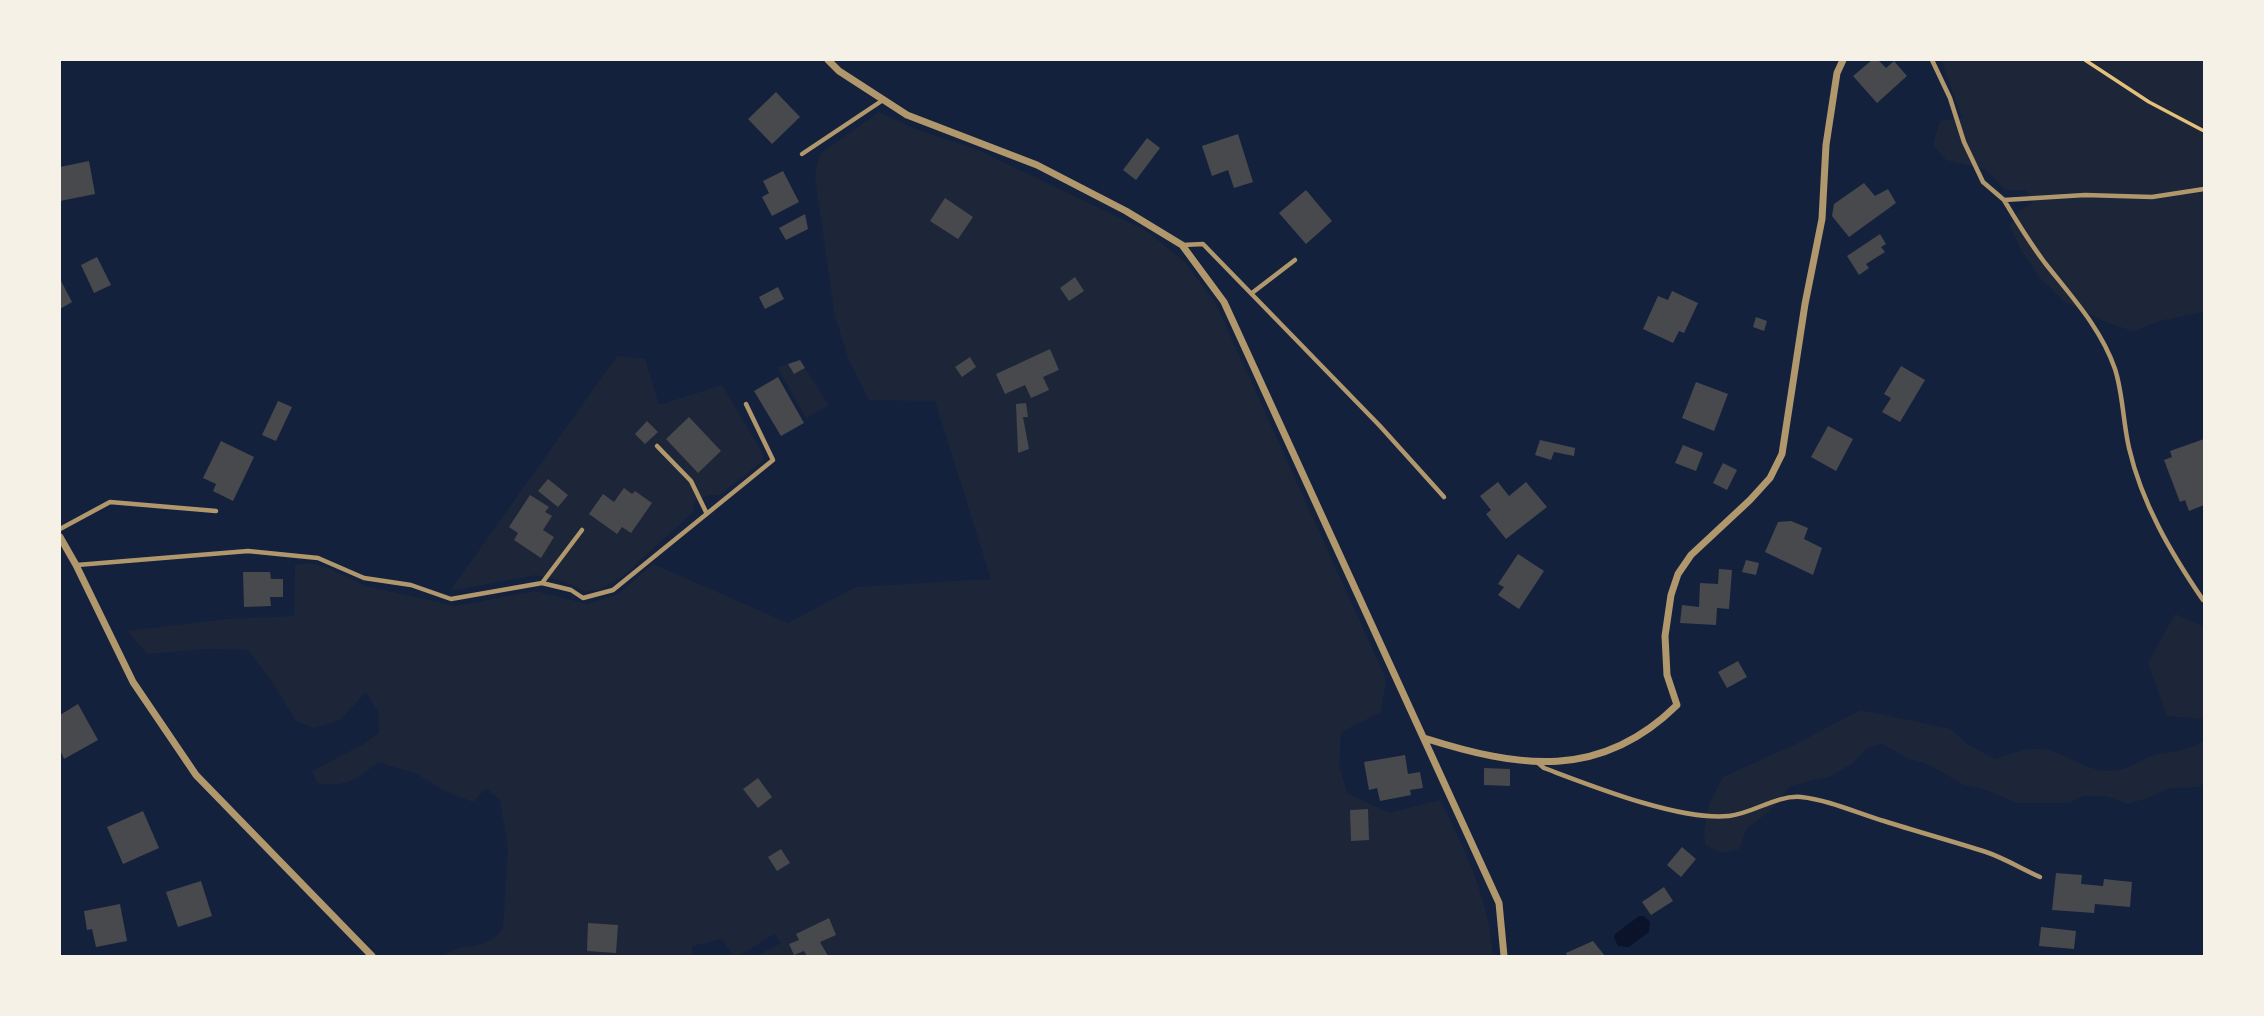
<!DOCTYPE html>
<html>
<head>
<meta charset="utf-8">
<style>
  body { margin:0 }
  #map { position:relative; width:2264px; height:1016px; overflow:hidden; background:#14213d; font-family:"Playfair Display",serif }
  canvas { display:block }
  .frame { position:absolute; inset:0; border:61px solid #f6f1e7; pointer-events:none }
</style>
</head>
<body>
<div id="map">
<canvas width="2264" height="1016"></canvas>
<div class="frame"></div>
</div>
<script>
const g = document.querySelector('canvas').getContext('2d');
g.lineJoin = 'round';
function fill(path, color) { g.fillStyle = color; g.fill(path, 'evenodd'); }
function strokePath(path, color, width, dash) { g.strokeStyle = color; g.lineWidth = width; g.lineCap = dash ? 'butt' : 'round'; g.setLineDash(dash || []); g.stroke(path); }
const green = new Path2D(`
  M1941,60H2204V312L2163,320L2133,331L2108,323L2064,301L2040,278L2020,248L2010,226L2018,211L2033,203L2025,190H2005L1985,169L1946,160L1933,145L1940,121L1962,118Z
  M879,112L913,128L980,151L1145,230L1185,262L1216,304L1386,679L1381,712L1341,732L1339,765L1347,793L1389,813L1440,800C1465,849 1489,900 1493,956H756L781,943L774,934L739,956H734L722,939L692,946V956H443C464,940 486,953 503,928L508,848L500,800L486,788L473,802L443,790L417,774L378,762C358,779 345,788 318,783L312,771L362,745L379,733L378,711L366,692L340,720L314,728L296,721L274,685L248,650L207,649L147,654L127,631L227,619L294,616L295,565L310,563L330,569L366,586L455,606L535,591L587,604L617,595L653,564L788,623L856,587L991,579L935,401L869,400L849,360L835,317L815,176L820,154Z
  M617,356L645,359L659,405L722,385L763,454V461L719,495H708L693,503L694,508L691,514L622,577L601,589L585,592L569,583L536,575L450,591Z
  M788,364L794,374L805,368L829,405L806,418L777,367Z
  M2175,614L2204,626V719L2167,716L2148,663Z
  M1860,710L1951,729L1967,744L1995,759C2009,755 2028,747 2042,749C2069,753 2090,776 2119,770C2133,767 2145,757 2159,754C2174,751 2192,750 2204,740V783L2199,787L2169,788L2148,798L2127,804L2107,796H2084L2069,803H2018L1986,790L1962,784L1930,765L1907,758L1882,744L1867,748L1853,763L1831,776L1790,786L1771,810L1747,828L1739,849L1723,853L1705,845L1704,832L1709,805L1723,777L1798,743Z`);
const water = new Path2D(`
  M1639,916H1644L1650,922L1649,932L1629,947L1618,946L1614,938L1615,934Z`);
const building = new Path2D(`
  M1872,60H1878L1886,68L1894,61L1907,76L1877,103L1853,76Z
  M776,92L800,117L772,144L748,119Z
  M1238,134L1253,182L1234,188L1228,170L1212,176L1202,146Z
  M1147,138L1160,148L1136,180L1123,170Z
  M89,161L95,194L60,201V167Z
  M783,171L799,202L772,216L762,197L769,193L763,181Z
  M1864,183L1875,196L1888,189L1896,203L1849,237L1832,216L1834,204Z
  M1306,190L1332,221L1306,244L1279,213Z
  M945,198L973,217L958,239L930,221Z
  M805,214L808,229L786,240L779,228Z
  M1880,234L1886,244L1881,247L1885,252L1866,264L1869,268L1859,275L1847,256Z
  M97,257L111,285L94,293L81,265Z
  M1075,277L1084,291L1069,301L1060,288Z
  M60,279L72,302L60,309Z
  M778,287L784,299L765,309L759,297Z
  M1672,291L1698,303L1684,333L1679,331L1673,343L1643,329L1658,296L1668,300Z
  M1756,317L1767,321L1764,331L1753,327Z
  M1050,349L1059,370L1043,377L1049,390L1031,398L1025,385L1005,394L996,374Z
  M970,357L976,367L962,377L955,367Z
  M800,360L805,368L794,374L788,364Z
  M1901,366L1925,380L1900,422L1882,412L1891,398L1884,394Z
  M778,377L804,423L781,436L754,391Z
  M1696,382L1728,394L1714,431L1682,418Z
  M278,401L292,407L276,441L262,435Z
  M1026,403L1028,417H1023L1029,449L1018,453L1016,404Z
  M689,417L721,451L698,473L666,439Z
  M647,421L658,432L645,444L635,434Z
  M1828,426L1853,439L1836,471L1811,457Z
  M2204,439V505L2189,511L2185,500L2180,502L2164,460L2172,457L2170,451Z
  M1540,440L1575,448L1574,456L1554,452L1551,460L1535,455Z
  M221,441L254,457L233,501L213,491L216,484L203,478Z
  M1683,445L1703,453L1696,471L1675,463Z
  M1723,463L1737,470L1727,490L1713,483Z
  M548,479L568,495L558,507L538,491Z
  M1498,482L1509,496L1526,482L1547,507L1506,539L1486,514L1491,510L1480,496Z
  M624,488L632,494L635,491L652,503L631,533L622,527L617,534L589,514L603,494L614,502Z
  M530,495L549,507L545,512L552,516L543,530L554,537L541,558L514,540L518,533L509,527Z
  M1791,521L1808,528L1804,539L1822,548L1813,575L1765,552L1778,522Z
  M1518,554L1544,571L1519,609L1498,595L1504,587L1498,584Z
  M1746,560L1759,563L1756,575L1742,572Z
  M1719,569L1732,570L1729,609L1717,608L1716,625L1680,623L1682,605L1699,607L1700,583L1718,584Z
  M243,572H270L271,579H283V597H270L271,606L244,607Z
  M1738,661L1747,677L1727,688L1718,672Z
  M78,704L98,740L64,759L60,750V715Z
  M1405,755L1408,774L1420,772L1423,788L1410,790L1411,795L1380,801L1377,788L1369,790L1364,762Z
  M1484,768L1510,769V786L1484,785Z
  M758,778L772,797L758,808L743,789Z
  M1368,809L1369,840L1351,841L1350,810Z
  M143,811L159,848L123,864L107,827Z
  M1682,847L1696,859L1681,877L1667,865Z
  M781,849L790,863L777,871L768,857Z
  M2056,873L2082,875L2081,884L2103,886L2104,879L2132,882L2130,907L2095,904L2094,913L2052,910Z
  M201,881L212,916L178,927L166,892Z
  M1664,887L1673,901L1651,915L1642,902Z
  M120,904L127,941L96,947L92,929L87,930L84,911Z
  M829,918L836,935L820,942L828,956H807L804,951L794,955L789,944L799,940L796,934Z
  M588,923L618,925L616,953L587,951Z
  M2041,927L2076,931L2074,949L2039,946Z
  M1593,941L1605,956H1567L1566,953Z`);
const path = new Path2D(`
  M2085,60L2149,102L2204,131`);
const service = new Path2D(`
  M1932,60L1950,98L1964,142L1983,182L2004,200L2085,195L2152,197L2204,189
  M802,154L883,100
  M2004,200C2017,222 2030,243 2045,263C2071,296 2101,328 2115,369C2123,394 2123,422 2129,448C2142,504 2171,553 2203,600
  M1183,245L1203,244L1380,426L1444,497
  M1252,293L1295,260
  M657,446L691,481L707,514
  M60,529L110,502L216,511
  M77,565L248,551L318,558L364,578L411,585L451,599L542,583L571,590L583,598L613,590L773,460L746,404
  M542,583L582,530
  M1537,762L1544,768C1592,786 1679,821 1729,816C1754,813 1776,795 1801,797C1829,800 1857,813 1884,821C1918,832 1952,841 1986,852C2004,858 2022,869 2040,877`);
const minor = new Path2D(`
  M828,60L839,71L907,115L1037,165L1126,211L1182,245L1224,302L1499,903L1504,956
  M60,537L76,565L133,682L196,775L372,956
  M1424,738C1519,768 1600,781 1677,705L1667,675L1665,636L1671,595L1678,574L1691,555L1750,500L1770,478L1782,454L1805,304L1822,219L1826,145L1837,73L1843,60`);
fill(green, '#1d2539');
fill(water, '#0b132b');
fill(building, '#48494c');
strokePath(path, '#e5c07b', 3.5);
strokePath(service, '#b1986c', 4.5);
strokePath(minor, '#b1986c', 7);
</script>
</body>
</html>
